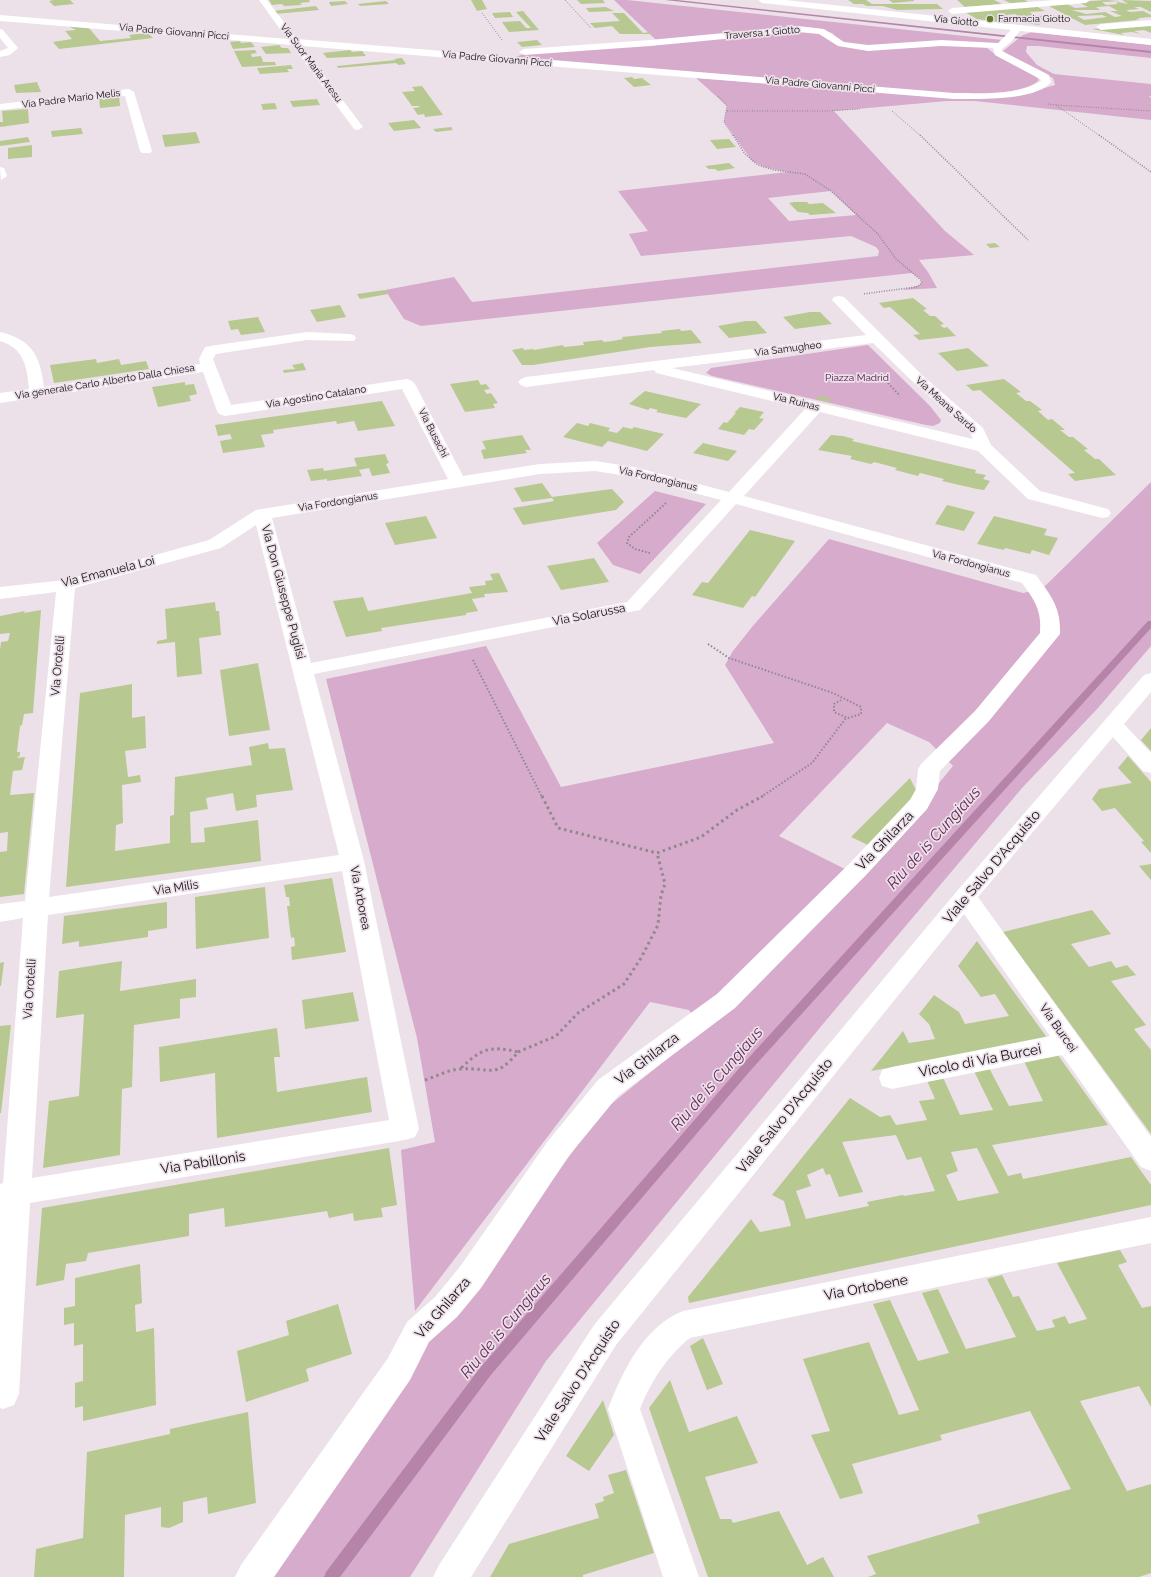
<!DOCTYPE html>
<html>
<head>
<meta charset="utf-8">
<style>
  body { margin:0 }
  canvas { display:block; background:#ece0e9 }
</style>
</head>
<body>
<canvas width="1151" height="1577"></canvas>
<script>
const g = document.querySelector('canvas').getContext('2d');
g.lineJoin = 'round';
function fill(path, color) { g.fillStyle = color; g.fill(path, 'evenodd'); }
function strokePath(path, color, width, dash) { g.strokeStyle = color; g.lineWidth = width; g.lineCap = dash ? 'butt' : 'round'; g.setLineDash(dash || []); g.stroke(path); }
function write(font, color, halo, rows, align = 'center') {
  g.font = font + ' Raleway,sans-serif'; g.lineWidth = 3.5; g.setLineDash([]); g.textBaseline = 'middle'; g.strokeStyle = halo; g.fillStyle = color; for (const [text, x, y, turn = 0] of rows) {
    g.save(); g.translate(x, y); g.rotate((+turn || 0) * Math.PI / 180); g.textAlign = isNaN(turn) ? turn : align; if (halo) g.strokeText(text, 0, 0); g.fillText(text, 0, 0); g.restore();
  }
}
const green = new Path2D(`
  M614,0H627L1002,40L1000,43L995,44L871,46L849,44L841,41L832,33L818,29L656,40Z
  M788,31L817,32L845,47L939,44L979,46L987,48L997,56L1036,76L1039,80C1026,94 978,94 959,95L513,58L529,52Z
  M1032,32L1151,45V58L1038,46H1027L1026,52L1037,65L1054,74L1151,84V96H1149L1151,98V120L975,101H947L834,111L945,231L974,255L919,260L928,272L937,288L902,290L920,285L922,280L912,273L421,326L404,319L385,290L454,277L472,302L878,256L879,251L876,247L851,236L641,256L629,234L648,231L618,191L788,172L764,167L752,161L724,122L727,106L696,78L956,98L1027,93L1055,85L1053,78L1008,56L1003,51L1023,35ZM831,191L856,215L789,221L768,198Z
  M868,345L930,406L941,420L940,423L933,426L926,425L712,376L706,373L711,368Z
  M1151,482V646L1098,708L1022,788L823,1024L546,1361L410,1577H264L424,1340L455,1317L600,1113L699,1033L697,1021L689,1010L650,1002L415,1311L401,1150L435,1142L417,1038L326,679L486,646L561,787L774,743L725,665L733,651L752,627L829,539L1023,593L1042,589ZM887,723L929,742L953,766L939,783L926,810L863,878L779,836Z
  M655,491L706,504L640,574L613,565L597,543Z`);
const stream = new Path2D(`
  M665,0H677L1151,51V53Z
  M1148,621H1151V628L750,1071L490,1376L340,1577H324L326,1572L480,1368L742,1065Z`);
const building = new Path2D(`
  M54,0H70L74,4L54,6L49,1Z
  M269,0H309L310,2L300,3L302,5L284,6L282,4L272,5Z
  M471,0H482L487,9L477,11Z
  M577,0H603L605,3L581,4Z
  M848,0H866L872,4H937L943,9L897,10L883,6H867L863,4H854Z
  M889,0H914V1L893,3Z
  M957,0H994L1002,4L965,7Z
  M1004,0H1025L1028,2L1010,3Z
  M1106,0L1120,1L1102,2L1106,5L1118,4L1116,2H1118L1128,4L1122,0L1151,1V12L1141,7H1134L1139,9L1126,10L1130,12L1143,11L1151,15V17L1138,18L1140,19H1136L1138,20L1085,25L1047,5L1065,3L1075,8L1088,7L1078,2ZM1109,6L1118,11H1110L1122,16L1115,17L1105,12L1086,14L1072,10H1100L1096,7ZM1102,15L1107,17L1084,20L1077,16Z
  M345,1L348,4L331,6L329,2Z
  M386,1L389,4L360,6L358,4Z
  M1034,5L1045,11L1029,12L1037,16L1053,15L1064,21L1034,20L1029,17L1021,18L1015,14L1006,15L1012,18L1001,19L1006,23L977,19L963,11Z
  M316,6L319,10L275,14L273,11Z
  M606,7L614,11L589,12L586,8Z
  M523,11L539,30L509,32L502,22L520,21L526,28H531L516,12Z
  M510,12L513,17L495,18L492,13Z
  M612,13H624L643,33L650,32L652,34H620L612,26L595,28L590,23L620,21Z
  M1029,20L1038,21L1042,22L1039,25L1025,23Z
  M1151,24V33L1144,30L1134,31L1141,34L1132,32L1121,33L1124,35L1092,29Z
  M66,25L88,27L100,41L131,38L129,35L148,33L153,38L59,49L53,42L72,39L65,31L76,30Z
  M537,40L542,45L522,47L517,42Z
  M240,41L241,43L251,42L255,47L233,49L230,42Z
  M279,45L282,48H288L291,53L266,54L261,47Z
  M255,50L257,53L251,54L252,57L261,56L263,62H275L276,65L242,67L234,51Z
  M350,50L352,52L362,51L366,56L327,58L323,53Z
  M402,58L406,64L399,65L396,63L338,68L337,66L396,60L394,59Z
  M291,65L293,69H287L289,72L260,74L257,68Z
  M632,77L634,79L642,78L651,85L634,87L624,78Z
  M37,82L41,92L16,93L14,85Z
  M422,86L443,115L425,117L424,114L418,115L413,108L420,107L419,106H412L402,92L415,91L412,87Z
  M119,95L120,106L100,108L99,97Z
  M317,99L320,105L293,107L290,101Z
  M275,103L277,109L263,110L261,104Z
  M28,109L29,123L0,127V122H3L2,111Z
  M414,120L421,128L394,131L388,123Z
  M451,127L453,130L436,132L433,129Z
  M81,128L83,134L52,137L51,131Z
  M196,132L200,143L165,147L162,135Z
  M28,137L30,142L0,146V141Z
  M729,139L736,147L717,149L710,140Z
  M32,145V157L8,159V148Z
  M729,163L735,168L718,171L715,169H709L705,166Z
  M794,202H807L809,204L823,203L836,213L810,215L808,213L798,212L789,203Z
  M995,243L1000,247L990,248L986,244Z
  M385,290L388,294L360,299L357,294Z
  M913,298L927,309L923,310L930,316H935L944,324L940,325L944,328L947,327L956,336L919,340L913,335L920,334L890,307L884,308L879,303Z
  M340,305L346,317L317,322L310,310Z
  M810,312H820L832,324L795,329L783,317Z
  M258,317L265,332L241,335L238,329L231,330L228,321Z
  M746,321H756L767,333L729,338L718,326Z
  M680,329L681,331L691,330L702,343L650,347L533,365H522L512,350L523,348L524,350L533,349L534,350L563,345L564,347L584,345L583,342L602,340L604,342L613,341L623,339L622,337L662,333L661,331Z
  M968,348L989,366L957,371L938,353Z
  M96,359L97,363L119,359L121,365L146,361L149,369L54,383L50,365Z
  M303,363L306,370L284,373L283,370L295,369L292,365Z
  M1004,379L1021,392L1016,393L1026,401H1030L1042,410L1038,411L1048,420L1052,419L1065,430H1060L1069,437H1073L1088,449L1084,450L1095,459H1099L1116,475L1075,481L1068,474L1075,473L980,390L973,391L966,385Z
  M478,380L481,385L486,384L490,389L484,390L487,394L491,393L498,403L493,404L495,408L465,412L450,384Z
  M185,382V385L194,384L197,394L189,396L191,401L158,407L152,387Z
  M645,391L701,404L686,418L656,412L658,410L650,408L648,410L629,404Z
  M819,396L832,399L829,402L816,399Z
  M382,401L395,426L358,431L354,421L337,424L336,421L273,430L274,433L261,435L265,447L223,453L220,441L232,439L230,434L218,436L215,425Z
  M740,407L764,412L759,418L764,419L754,430L749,429L744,435L718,429L724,422L727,423L736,413H734Z
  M577,423L588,426L590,423L610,428L608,431L617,433L623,427L632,429L634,427L664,434L647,451L608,441L602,447L563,437Z
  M522,435L531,450H525L527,453L484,459L481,450L486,449L482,441Z
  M831,435L843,436L854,439L852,441L976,470L975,473L986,475L983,479L990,481L984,490L977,489L942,481L944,479L920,473L918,476L895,470L897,468L874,462L871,464L850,459L852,456L818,450Z
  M703,443L737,451L728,461L693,453Z
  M385,454L389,463L386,464L390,473L372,476L369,468L359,470L362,476L327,481V479L311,481L307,470L323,468L324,471L357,466L354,458Z
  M542,483L552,497L612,489L624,502L616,510L523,525L513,508L554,501L552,498L522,502L514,488Z
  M947,505L975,512L964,531L935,524Z
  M426,516L437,538L395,545L385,523Z
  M994,516L1047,529L1044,535L1058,538L1049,555L1032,550L1030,554L1005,548L1004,550L977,544Z
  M750,530L795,541L755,597L752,596L743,608L692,595L702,582L708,583Z
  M594,558L609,582L561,590L547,566Z
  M499,573L508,592L484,594L485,597L472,599L478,611L466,613V615L381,628L382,631L346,637L333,601L363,597L368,611L472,593L469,587L486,585L485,581L493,580L490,574Z
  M215,602L216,611H219L221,635L199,638L202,674L177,677L175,642L157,644V641L167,639L165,609Z
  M41,610L33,713L24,714L22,725L20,726L17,752H20V755L17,758L25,757L22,770L13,771L10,795L34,793L24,894L0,897V852L7,851L8,832L0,833V650L1,642L8,641L10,633L0,634V616L25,611L24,613Z
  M258,663L270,730L229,736L220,670Z
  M132,684V718L145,716L146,748L125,751L128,777L140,775L141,782L122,785L123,823L116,825L115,851L170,843V816L174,815L175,777L252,765L249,747L268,743L269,749L285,748L293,790L256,795L257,807L236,811L233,793L206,798L208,809L190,812L191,843L205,842L204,828L258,820L261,861L66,887L80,693Z
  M1151,728V751L1141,740Z
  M1128,756L1151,782V853L1141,842L1144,841L1115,808L1102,811L1092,799L1099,789L1132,783L1118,768Z
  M910,778L917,792L868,845L851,837Z
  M1151,864V880L1139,866Z
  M332,878L346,952L292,960L291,947L295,946L294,937L291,938L287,906H290L289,897H286L284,885Z
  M265,887L269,938L196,949L195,897Z
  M167,902V928L148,931V937L79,947V941L62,944L64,916Z
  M1092,910L1111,934L1071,944L1089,967L1111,961L1116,968L1127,965L1136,975L1111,981L1146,1025L1134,1029L1151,1050V1134L1003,932Z
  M977,941L1048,1039L871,1071L903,1031L909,1043L935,1039L929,1024L919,1014L934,995L959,1012L965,1024L1009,1016L995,994L981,997L958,966Z
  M122,961L120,991L196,979V997L180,999V1018L134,1025L132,1087L122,1089L120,1155L43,1168L49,1101L79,1096L84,1014L56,1018L59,971Z
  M4,962L1,986H0V963Z
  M353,992L359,1021L305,1029L302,1000Z
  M11,1025L1,1113H0V1026Z
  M277,1028L280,1057H274L277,1092L367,1077L372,1112L217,1138L215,1073L160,1082L159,1047Z
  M1055,1051L1108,1125L992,1145L1008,1176L1021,1173L1023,1179L1131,1157L1151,1185V1205L689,1303L688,1297L751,1219L760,1232L791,1226L784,1201L772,1195L850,1098L880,1117L890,1115L896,1125L927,1120L919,1101L935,1099L925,1076L941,1073L960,1115L993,1110L972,1067L987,1064L1009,1106L1043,1101L1022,1057ZM896,1135L907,1160L921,1157L935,1191L904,1196L903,1195L867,1202L869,1206L806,1219L796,1191L811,1186L807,1175L823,1168L826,1175L830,1174L839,1197L863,1192L842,1142ZM977,1148L999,1193L958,1201L946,1175L958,1171L951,1152Z
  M389,1148L397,1205L381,1208L383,1217L354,1221L353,1213L329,1218L327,1211L225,1227L224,1208L189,1214V1236L88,1253L86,1261L66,1264L64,1280L36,1286L42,1208Z
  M1120,1250L1127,1262L1118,1265L1142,1308L1151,1306V1407L1139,1386L1080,1401L1127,1491L1151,1484V1573L1139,1577H868L876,1574L867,1556L980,1523L977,1515L1071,1489L1030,1411L940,1435L942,1440L852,1464L863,1493L840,1499L811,1435L830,1431L803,1359L869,1342L899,1415L919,1410L873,1304L890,1300L918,1361L949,1353L922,1293L938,1289L966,1349L1016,1337L987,1279L1002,1275L1013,1297L1019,1296L1037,1331L1055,1327L1052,1320L1065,1316L1069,1324L1087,1319L1057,1263Z
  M140,1264L142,1303L135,1305L136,1332L154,1328L156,1405L83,1421V1406L75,1408V1383L83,1381V1344L74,1346V1323L64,1325V1308L75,1306V1278Z
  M338,1304L352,1354L306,1369L309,1381L246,1402L237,1351L289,1335L286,1321Z
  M703,1338L723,1384L707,1390L690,1346Z
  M670,1380L689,1432L737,1416L758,1463L705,1477L720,1519H731L733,1523L779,1511L807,1565L823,1557L834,1577H708L649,1408Z
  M603,1400L614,1435L589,1471L566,1456Z
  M248,1412L256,1503L208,1514L207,1497L183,1502V1522L169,1528L161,1527V1507L125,1515L124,1577H34L36,1549L83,1538L87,1452L170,1434V1429Z
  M626,1470L654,1553L583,1575V1577H490L509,1544L599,1518L595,1504L604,1501L603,1497L614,1493L608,1475Z`);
const pathFar3 = new Path2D(`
  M565,0L591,28
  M482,13L502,40
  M718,96L727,106L724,122L733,136
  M1048,104L1056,105L1100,136
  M1056,105L1151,111
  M727,111H826L860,109
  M892,111L921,136`);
const pathFar2 = new Path2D(`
  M733,135L745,154L758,165L774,170L805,174L831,191L878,234L896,259L922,281L920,285L916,287L863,294
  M920,135L1028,240
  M1099,135L1151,172`);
const pathFar1 = new Path2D(`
  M882,377L887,382H890
  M888,383L900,396
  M650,553L635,549L627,543L629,537L666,503
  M708,644L729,658L833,693L861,707V714L848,718L834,712V704L841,700
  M473,660L542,797
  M761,797L812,763L846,718`);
const path = new Path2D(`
  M542,796L558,828L657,853L701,837L737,810L763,796
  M518,1052L556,1036L578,1013L624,984L641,958L658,925L661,895L665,884L657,853
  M425,1080C437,1076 448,1070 460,1069C491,1067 495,1080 518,1052C489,1045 481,1049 460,1069`);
const minor = new Path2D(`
  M259,0H267L297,39L954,93C981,93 1017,96 1041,81L1040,79L995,55L993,48L941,46L868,51L838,46L819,34L798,32L650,46L524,55L519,52L524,49L650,40L798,26L824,29L844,42L868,45L941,40L998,43L1011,30L762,3L758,0H786L1151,39V45L1020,31L1011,42L1002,49V51L1049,75L1051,82C1036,101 977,99 954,99L302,46L363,127L358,130L354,129L292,45L0,21V15L287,39Z
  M1054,0H1090L1086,3L952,14L948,11L952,8Z
  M1151,20V26L1101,30L1096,27L1101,24Z
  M0,29L3,30L18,48L10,55L0,57V51L8,48L0,38Z
  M129,89L134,92L152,151L150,153H142L140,151L125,96L0,110V104Z
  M0,167L4,168L7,176L1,180Z
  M839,296L844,297L922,375L983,428L991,445L1040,491L1108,509L1111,513L1108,517L1102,518L1028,499L978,451L820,412L744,496L1036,575C1051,596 1061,607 1060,634L989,721L940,771L938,789L927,809L866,875L735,1008L618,1096L568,1157L481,1288L457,1317L429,1342L410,1380L274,1577H235L241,1565L388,1358L407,1322L435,1297L459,1268L548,1141L598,1080L717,994L850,863L910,800L916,789L918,769L921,764L975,711L1040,633C1042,612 1035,600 1022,583L736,504L640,610L314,674L364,861L419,1129L415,1137L405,1140L30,1203L19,1394L14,1405L3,1409L0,1408V1184L3,1183L23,918L0,922V904L25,901L56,592L0,599V587L65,580L209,540L256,510L262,509L448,479L402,389L225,416L219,414L217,411L203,372L0,403V393L29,389C27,367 24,348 0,341V332C32,340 40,355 44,387L200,364L199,359L205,347L210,346L307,332L349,334L354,335L356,338L354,341L307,340L216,354L213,359L231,405L407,379L412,381L415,384L463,476L540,464L595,461L634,467L729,492L805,409L656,373L654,370L526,387L521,385L518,382L521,379L526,377L866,335L832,300L834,297ZM873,343L912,381L970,433L973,439L672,368ZM595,471L633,477L721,500L627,602L311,663L272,518L540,474ZM256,525L339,855L49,897L75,588L221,548ZM342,871L389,1120L32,1178L48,915Z
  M1151,673V692L1124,724L1151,753V773L1143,771L1113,737L978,897L1151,1137V1171L1141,1167L1062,1055L892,1089L882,1086L879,1078L882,1070L892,1067L1050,1036L964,914L616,1345L471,1577H433L439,1565L594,1325L957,891L1144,675Z
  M1151,1217V1243L690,1338C668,1355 650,1383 640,1409L699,1577H663L608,1409C622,1372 644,1326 683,1311Z`);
const markers = [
  [990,19,4,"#667b2b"]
];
const farPoinames = [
  ["Farmacia Giotto",998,19]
];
const farStreetnames = [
  ["Via Giotto",956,21,6],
  ["Via Padre Giovanni Picci",174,32,5],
  ["Traversa 1 Giotto",762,33,-5],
  ["Via Padre Giovanni Picci",497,59,5],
  ["Via Suor Maria Aresu",311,63,53],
  ["Via Padre Giovanni Picci",820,85,5],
  ["Via Padre Mario Melis",71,99,-7],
  ["Via Samugheo",788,349,-7],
  ["Via generale Carlo Alberto Dalla Chiesa",105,382,-9],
  ["Via Agostino Catalano",316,397,-9],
  ["Via Ruinas",796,402,14],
  ["Via Meana Sardo",946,405,42],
  ["Via Busachi",433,433,63],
  ["Via Fordongianus",658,479,13],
  ["Via Fordongianus",338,502,-9],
  ["Via Fordongianus",971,564,15]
];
const farParknames = [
  ["Piazza Madrid",857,378]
];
const streetNames = [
  ["Via Emanuela Loi",108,572,-14],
  ["Via Don Giuseppe Puglisi",283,592,75],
  ["Via Solarussa",589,615,-11],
  ["Via Orotelli",58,666,-85],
  ["Via Milis",176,888,-9],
  ["Via Arborea",360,898,79],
  ["Via Orotelli",30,989,-86],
  ["Via Burcei",1058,1028,55]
];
const nearStreetnames = [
  ["Via Ghilarza",885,841,-46],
  ["Viale Salvo D'Acquisto",992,867,-50],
  ["Via Ghilarza",647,1059,-37],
  ["Vicolo di Via Burcei",980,1061,-11],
  ["Viale Salvo D'Acquisto",785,1116,-51],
  ["Via Pabillonis",203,1163,-9],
  ["Via Ortobene",866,1288,-11],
  ["Via Ghilarza",443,1308,-49],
  ["Viale Salvo D'Acquisto",578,1381,-57]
];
const nearWaternames = [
  ["Riu de is Cungiaus",934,838,-48],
  ["Riu de is Cungiaus",717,1079,-49],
  ["Riu de is Cungiaus",506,1326,-50]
];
fill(green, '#d7abcc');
fill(stream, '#b584a8');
fill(building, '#b7c991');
strokePath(pathFar3, '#91888e', 1, [1, 1.5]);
strokePath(pathFar2, '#91888e', 1.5, [1, 1.5]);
strokePath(pathFar1, '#91888e', 2, [1.5, 2]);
strokePath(path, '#91888e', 3, [2.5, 3.5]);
fill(minor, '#fff');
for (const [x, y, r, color] of markers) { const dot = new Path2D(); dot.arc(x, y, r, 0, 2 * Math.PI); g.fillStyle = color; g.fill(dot); strokePath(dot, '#ece0e9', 1.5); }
write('10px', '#130f12', '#ece0e9', farPoinames, 'left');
write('10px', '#130f12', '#ece0e9', farStreetnames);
write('10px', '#4d1243', '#ece0e9', farParknames);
write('12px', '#130f12', '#ece0e9', streetNames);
write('14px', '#130f12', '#ece0e9', nearStreetnames);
write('italic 16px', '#652959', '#ece0e9', nearWaternames);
</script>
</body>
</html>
